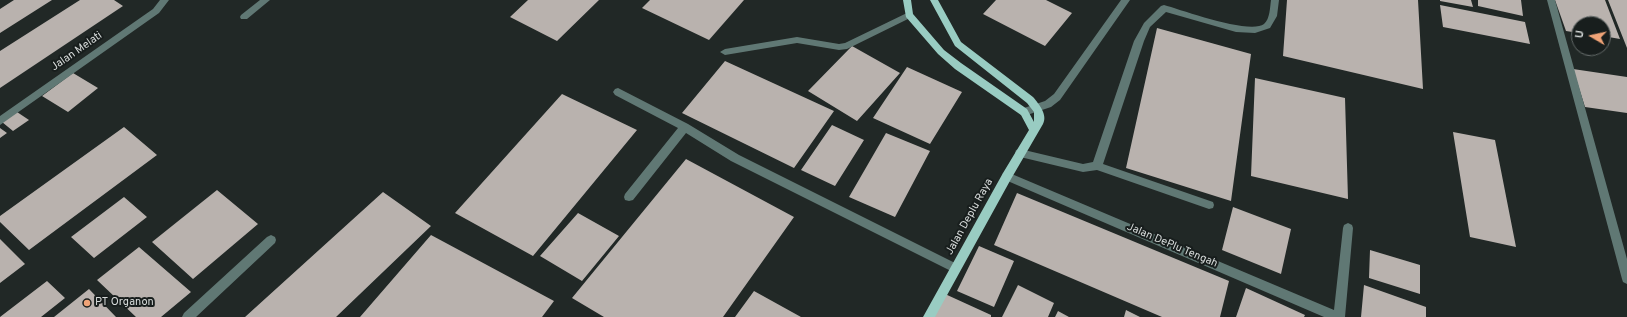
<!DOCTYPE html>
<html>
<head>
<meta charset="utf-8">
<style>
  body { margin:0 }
  #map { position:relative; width:1627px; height:317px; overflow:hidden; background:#212826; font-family:Overpass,sans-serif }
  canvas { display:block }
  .north { position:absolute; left:1571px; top:16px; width:40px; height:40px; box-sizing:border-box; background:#181e1d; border:1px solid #646a69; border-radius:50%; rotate:279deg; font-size:11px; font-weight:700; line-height:16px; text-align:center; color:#d7dbda }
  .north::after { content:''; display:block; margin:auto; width:14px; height:18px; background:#efa377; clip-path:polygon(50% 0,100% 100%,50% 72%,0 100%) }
</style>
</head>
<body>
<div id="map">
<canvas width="1627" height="317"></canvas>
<div class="north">U</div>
</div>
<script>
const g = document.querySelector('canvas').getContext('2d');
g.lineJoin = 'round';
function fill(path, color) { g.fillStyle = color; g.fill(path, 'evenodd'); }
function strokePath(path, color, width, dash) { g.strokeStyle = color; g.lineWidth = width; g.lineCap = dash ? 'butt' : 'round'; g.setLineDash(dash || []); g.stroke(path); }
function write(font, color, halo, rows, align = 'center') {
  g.font = font + ' Overpass,sans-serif'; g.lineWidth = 4; g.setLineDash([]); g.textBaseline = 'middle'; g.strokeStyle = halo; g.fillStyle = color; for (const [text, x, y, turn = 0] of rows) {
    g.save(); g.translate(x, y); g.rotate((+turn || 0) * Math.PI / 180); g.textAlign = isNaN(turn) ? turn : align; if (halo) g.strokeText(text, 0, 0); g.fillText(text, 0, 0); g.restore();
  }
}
const building = new Path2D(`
  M14,0H52L0,33V9Z
  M80,0H114L123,6L0,88V51Z
  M528,0H599L557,41L510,17Z
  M650,0H744L709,40L642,8Z
  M996,0H1046L1072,13L1045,46L983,14Z
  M1287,0H1418L1423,89L1283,56Z
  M1440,0H1471L1473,7L1440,1Z
  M1478,0H1521L1523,16L1478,6Z
  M1555,0H1605L1620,39L1603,36V24H1579V33L1566,31Z
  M1608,0H1627V48Z
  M1440,5L1525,22L1530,44L1443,27Z
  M1157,28L1251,54L1231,201L1126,168Z
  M852,46L900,73L857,121L808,91Z
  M725,61L834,111L794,168L682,113Z
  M907,67L962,92L930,144L873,118Z
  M1573,69L1627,77V113L1585,107Z
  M73,73L98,88L68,112L42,96Z
  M1255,78L1345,98L1348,199L1251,176Z
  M562,94L637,130L533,256L455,213Z
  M17,112L29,120L13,131L2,122Z
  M832,125L864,140L835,186L801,170Z
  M124,127L157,155L29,250L0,222V216Z
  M0,128L7,133L0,138Z
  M1453,132L1495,140L1516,247L1470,237Z
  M886,133L930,151L895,217L849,197Z
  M686,159L794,217L723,317H604L572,298Z
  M217,190L258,224L193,279L152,242Z
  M383,192L431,226L336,317H245Z
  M1017,193L1229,281L1220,317H1162L994,245Z
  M124,197L147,217L94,258L71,237Z
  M1233,207L1291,229L1281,274L1222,250Z
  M578,213L619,236L582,281L540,256Z
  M431,235L554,301L542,317H360Z
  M0,239L25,264L0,283Z
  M979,246L1014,261L994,307L957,291Z
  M139,247L191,292L161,317H136L97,280Z
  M1370,250L1420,265V294L1369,278Z
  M47,281L65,298L41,317H0Z
  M1018,285L1054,303L1048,317H1002Z
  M1364,285L1426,307V317H1361Z
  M1246,288L1305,315L1304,317H1236Z
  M89,289L116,317H54Z
  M754,291L801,317H735Z
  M945,294L991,315V317H934Z
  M1126,310L1140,317H1124Z
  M1058,311L1069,317H1055Z`);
const minor = new Path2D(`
  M160,0H169L159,13L0,125V116L153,9Z
  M260,0H270L247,19H241L240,17L241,15Z
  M1121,0H1130L1060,100L1051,107L1024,116L1021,115L1019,112L1021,109L1045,101L1054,94Z
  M1271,0H1279L1277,16L1270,28L1255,33L1236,32L1166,12L1150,27L1144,41L1103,164L1213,202L1214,205L1213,208L1209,209L1097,170L1083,172L1016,156L1015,153L1016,150L1020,149L1083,164L1093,162L1134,41L1144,23L1161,6L1164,5C1182,10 1250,35 1264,24C1270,19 1270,7 1271,0Z
  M1547,0H1555L1627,259V284L1623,282L1622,279Z
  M909,12L913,15L912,17L847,49L839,50L797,43L725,55L720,52L725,49L797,37L839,44L845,43Z
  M618,88L688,124L739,155L959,265L960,268L959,271L955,273L731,161L686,133L633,200L629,201L625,200L624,197L625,194L678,128L615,95L613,92L615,89Z
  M1007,172L1334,310L1343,228L1344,225L1348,223L1352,225L1353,228L1345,317H1324L1003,179L1002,176L1003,173Z
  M271,235L275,237L276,240L275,243L196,317H182L184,313L267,237Z`);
const major = new Path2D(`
  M903,0H911L913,14L944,50L961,63L1027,109L1034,122V112L1027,103L955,46L930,0H938L961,42L1033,97C1039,104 1048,115 1043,124L1011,179L935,317H923L1003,173L1029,130L1021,115L955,69L938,54L906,17Z`);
const markers = [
  [87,303,4,"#efa377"]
];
const streetNames = [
  ["Jalan Melati",77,52,-35],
  ["Jalan Deplu Raya",970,217,-61],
  ["Jalan DePlu Tengah",1172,246,23]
];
const poiNames = [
  ["PT Organon",95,303]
];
fill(building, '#b9b2ae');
fill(minor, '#607874');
fill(major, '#99ccc2');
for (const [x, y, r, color] of markers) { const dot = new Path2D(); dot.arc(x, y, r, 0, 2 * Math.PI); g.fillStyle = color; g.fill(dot); strokePath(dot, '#181e1d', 1.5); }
write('11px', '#d7dbda', '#181e1d', streetNames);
write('11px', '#d7dbda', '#181e1d', poiNames, 'left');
</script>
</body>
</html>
